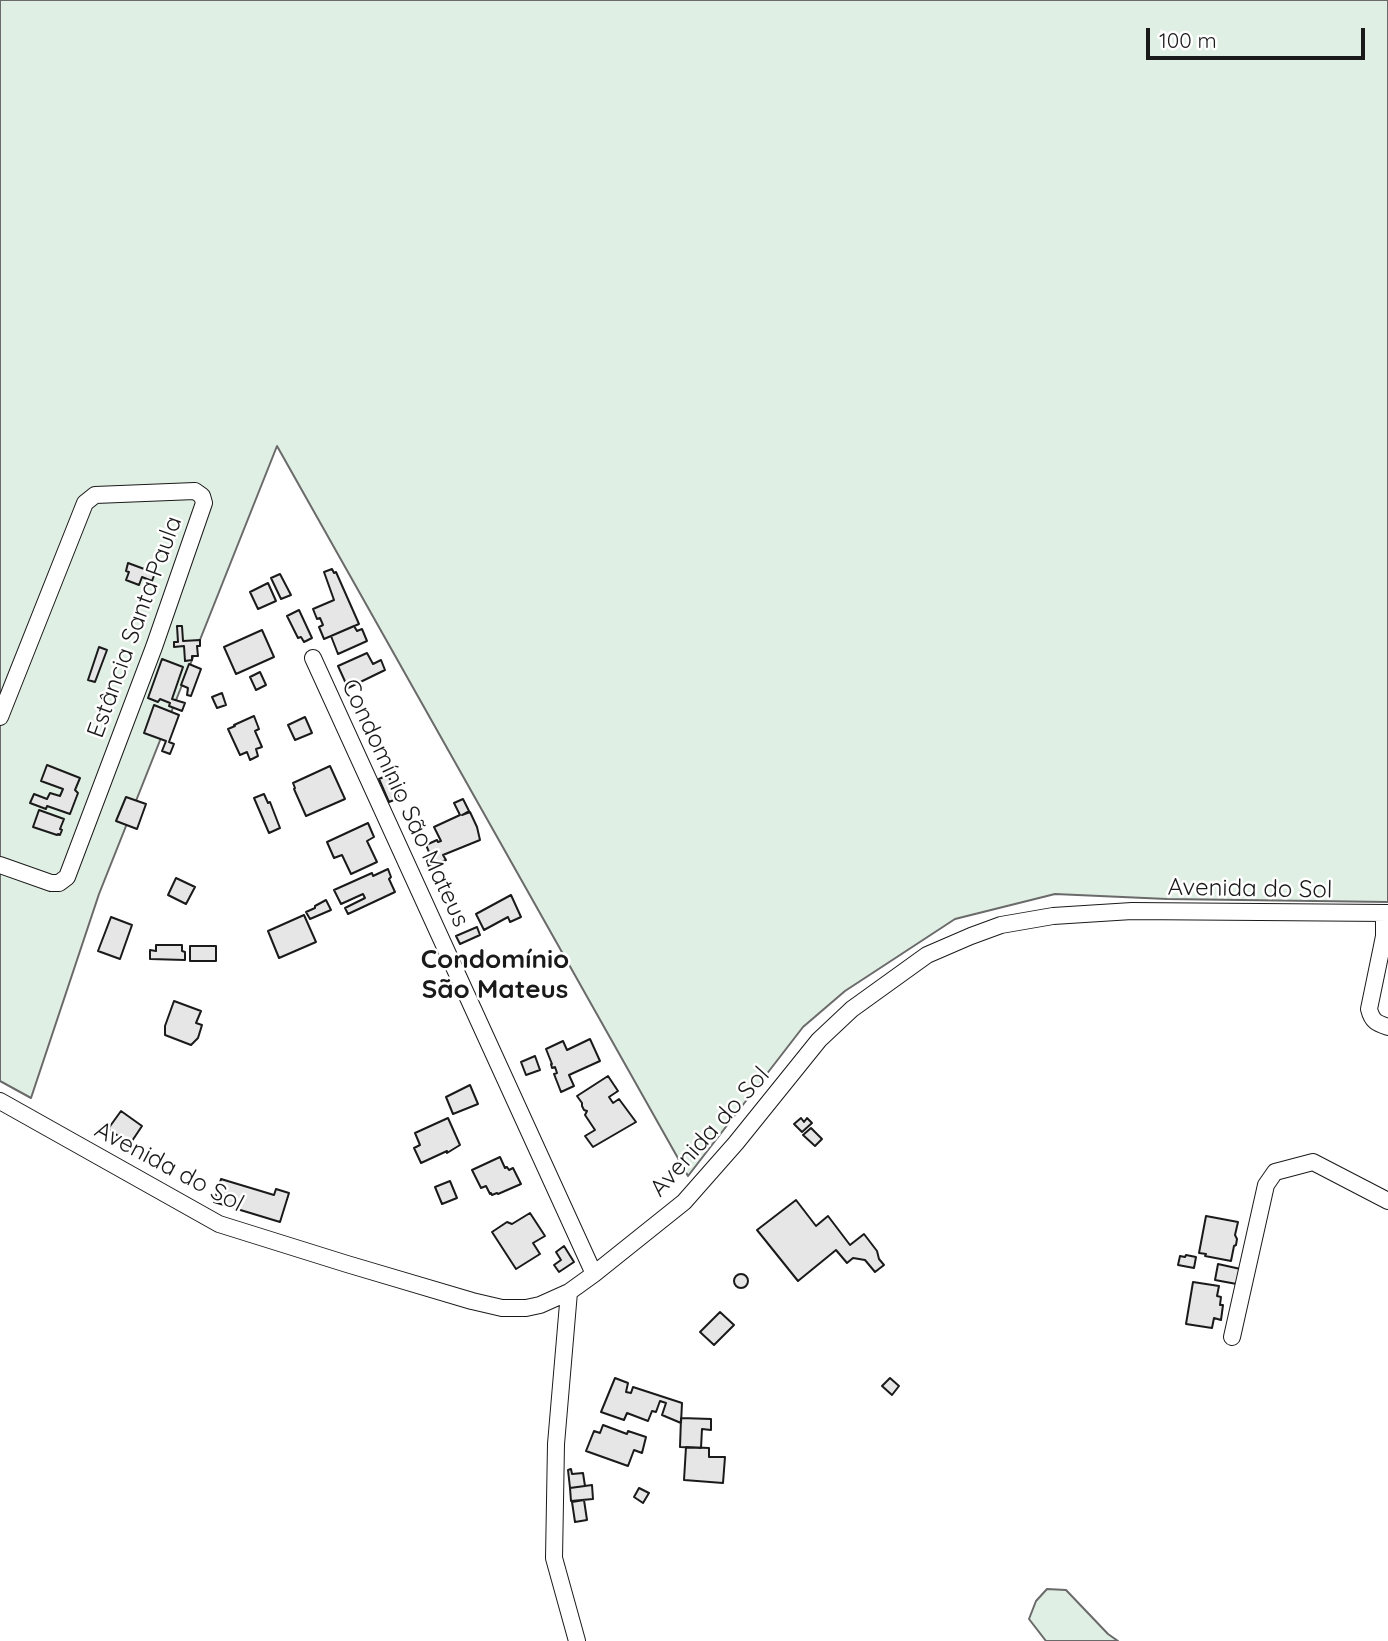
<!DOCTYPE html>
<html>
<head>
<meta charset="utf-8">
<style>
  body { margin:0 }
  #map { position:relative; width:1388px; height:1641px; overflow:hidden; background:#fff; font-family:Quicksand,sans-serif }
  canvas { display:block }
  .scale { position:absolute; left:1146px; top:28px; width:219px; height:32px; box-sizing:border-box; border:4px solid #1a1a1a; border-top:0; padding-left:9px; font-size:21px; line-height:24px; white-space:nowrap; color:#1a1a1a; -webkit-text-stroke:5px #fff; paint-order:stroke }
</style>
</head>
<body>
<div id="map">
<canvas width="1388" height="1641"></canvas>
<div class="scale">100 m</div>
</div>
<script>
const g = document.querySelector('canvas').getContext('2d');
g.lineJoin = 'round';
function fill(path, color) { g.fillStyle = color; g.fill(path, 'evenodd'); }
function strokePath(path, color, width, dash) { g.strokeStyle = color; g.lineWidth = width; g.lineCap = dash ? 'butt' : 'round'; g.setLineDash(dash || []); g.stroke(path); }
function write(font, color, halo, rows, align = 'center') {
  g.font = font + ' Quicksand,sans-serif'; g.lineWidth = 5; g.setLineDash([]); g.textBaseline = 'middle'; g.strokeStyle = halo; g.fillStyle = color; for (const [text, x, y, turn = 0] of rows) {
    g.save(); g.translate(x, y); g.rotate((+turn || 0) * Math.PI / 180); g.textAlign = isNaN(turn) ? turn : align; if (halo) g.strokeText(text, 0, 0); g.fillText(text, 0, 0); g.restore();
  }
}
const green = new Path2D(`
  M0,0H1388V902L1167,899L1055,894L955,919L845,991L803,1027L688,1176L277,446L99,894L31,1098L0,1081Z
  M1047,1589L1066,1590L1108,1634L1118,1641H1046L1029,1619L1036,1601Z`);
const building = new Path2D(`
  M128,563L155,573L152,581L142,577L139,585L126,580L129,572L126,571Z
  M332,569L334,573L336,572L359,624L324,639L319,627L323,625L320,618L317,619L313,609L334,600L324,572Z
  M280,574L291,595L281,599L271,578Z
  M268,583L276,601L258,609L250,592Z
  M299,610L312,638L304,642L301,637L298,638L287,616Z
  M177,626H182L183,641L200,640V646H197L198,656H192V660L185,661L184,646L174,647V642H178Z
  M354,626L357,631L362,629L367,641L338,654L331,636Z
  M262,630L274,657L236,674L224,647Z
  M99,647L107,650L95,682L88,680Z
  M367,653L373,664L381,660L385,670L348,688L338,666Z
  M162,659L183,667L172,699L185,703L182,711L169,706L170,703L160,699L158,702L148,698Z
  M189,664L201,669L191,696L187,695L188,688L181,685Z
  M260,672L266,685L256,690L250,677Z
  M222,693L226,705L217,708L212,697Z
  M154,705L179,715L169,742L174,744L170,754L162,751L166,741L144,733Z
  M254,716L259,729L255,731L262,747L256,749L258,756L250,760L247,752L240,755L228,729L235,726L234,725Z
  M305,717L312,733L295,740L288,725Z
  M47,765L80,778L75,790L78,793L70,814L47,806L46,809L30,803L34,794L47,799L50,793L60,796L63,789L41,781Z
  M330,766L345,799L306,816L294,789L295,788L293,783Z
  M388,775L399,798L389,802L379,779Z
  M264,794L268,803L270,802L280,828L269,833L254,798Z
  M126,797L146,804L137,829L116,821Z
  M463,799L469,811L462,815L470,812L477,827L480,840L443,855L446,860L429,867L427,861L432,859L426,845L437,840L438,842L441,841L434,827L460,815L454,803Z
  M39,810L64,819L60,829L62,830L60,835L58,834L57,835L33,827Z
  M368,823L374,837L367,841L377,862L351,874L342,855L334,858L327,842Z
  M388,869L391,877L389,879L395,892L348,914L345,908L365,898L363,894L341,904L334,890L372,873L373,876Z
  M176,878L195,887L186,904L168,895Z
  M511,895L521,917L510,922L508,917L484,930L476,914Z
  M326,900L331,910L310,919L306,912L315,908V906Z
  M304,915L316,942L279,958L268,931Z
  M111,917L132,925L120,959L98,951Z
  M477,927L480,935L460,944L456,936Z
  M156,945H182V951L185,952V960L150,959V950L156,951Z
  M190,946H216V961H190Z
  M174,1001L201,1011L196,1023L202,1025L198,1038L191,1045L165,1035V1026Z
  M590,1039L600,1061L569,1075L574,1086L561,1092L554,1074L557,1073L555,1067L552,1068L551,1064H552L546,1049L563,1041L567,1050Z
  M535,1056L540,1070L526,1075L521,1062Z
  M608,1076L618,1091L609,1097L613,1103L619,1099L636,1122L593,1147L585,1136L595,1130L585,1115L587,1111L584,1110L582,1106V1103L577,1096Z
  M470,1085L478,1104L453,1114L446,1097Z
  M121,1111L142,1126L130,1144L108,1129Z
  M448,1118L460,1145L447,1153V1151L421,1163L414,1148L420,1145L415,1133Z
  M801,1118L804,1122L807,1118L812,1123L802,1132L794,1124Z
  M811,1128L822,1139L815,1146L803,1135Z
  M500,1157L505,1168L507,1167L509,1170L513,1168L521,1184L498,1194L497,1193L492,1195L491,1193L490,1194L486,1186L481,1188L472,1170Z
  M221,1179L274,1195L276,1189L289,1193L280,1222L214,1202Z
  M450,1181L457,1198L442,1204L435,1187Z
  M796,1200L816,1226L828,1216L850,1245L864,1234L877,1251L879,1259L884,1265L875,1272L865,1260L853,1258L847,1263L836,1250L798,1281L757,1230Z
  M530,1213L545,1236L533,1243L540,1254L516,1269L492,1232L507,1222L512,1224Z
  M1206,1216L1238,1222L1235,1235L1237,1239L1236,1245L1234,1246L1231,1261L1205,1256L1206,1254L1199,1253Z
  M564,1246L574,1262L559,1272L554,1265L561,1260L556,1252Z
  M1186,1255L1196,1257L1194,1268L1178,1265L1180,1256L1185,1257Z
  M1218,1264L1245,1270L1242,1285L1215,1280Z
  M734 1281a7 7 0 1 1 14 0a7 7 0 1 1-14 0Z
  M1193,1282L1219,1286L1217,1296L1221,1297L1220,1305H1223L1221,1320L1214,1318L1212,1328L1186,1324Z
  M720,1312L734,1325L714,1345L700,1332Z
  M615,1378L628,1383L626,1392L631,1393L633,1387L682,1403L681,1423L662,1415L666,1403L660,1401L656,1412L652,1411L648,1421L627,1413L624,1420L601,1412Z
  M890,1378L899,1386L892,1395L882,1386Z
  M681,1418L711,1419V1430L702,1429L701,1448L680,1447Z
  M603,1425L627,1434L628,1431L646,1437L642,1453L634,1450L628,1466L586,1451L594,1431L600,1433Z
  M686,1447L709,1448V1457H725L723,1483L684,1480Z
  M571,1469L572,1474L583,1473L585,1486L570,1488L568,1470Z
  M592,1485L593,1499L571,1501L570,1488Z
  M639,1488L649,1493L643,1503L634,1497Z
  M584,1500L587,1520L575,1522L572,1502Z`);
const minor = new Path2D(`
  M313,658L594,1274
  M0,717L85,503L95,495L195,491L202,496L204,503L154,647L67,877L59,883H51L0,865
  M1384,913V936L1382,946L1388,948
  M1382,946L1369,1009C1372,1021 1376,1023 1388,1027
  M0,1101L219,1224L347,1264L472,1301L502,1308H526L540,1305L569,1292L594,1274L684,1202L736,1143L819,1040L852,1009L927,955L971,936L1001,925L1053,916L1132,911L1388,913
  M569,1292L556,1444L554,1558L577,1641
  M1232,1337L1266,1185L1275,1172L1313,1162L1388,1201`);
const streetNames = [
  ["Estância Santa Paula",135,627,-70],
  ["Condomínio São Mateus",405,803,65],
  ["Avenida do Sol",1250,889,1],
  ["Avenida do Sol",710,1132,-48],
  ["Avenida do Sol",169,1167,28]
];
const neighbourhoodNames = [
  ["Condomínio",495,960],
  ["São Mateus",495,990]
];
fill(green, '#e0efe3');
strokePath(green, '#6a6a6a', 2);
fill(building, '#e6e6e6');
strokePath(building, '#1a1a1a', 2);
strokePath(minor, '#1a1a1a', 18);
strokePath(minor, '#fff', 16);
write('24px', '#1a1a1a', '#fff', streetNames);
write('bold 26px', '#1a1a1a', '#fff', neighbourhoodNames);
</script>
</body>
</html>
